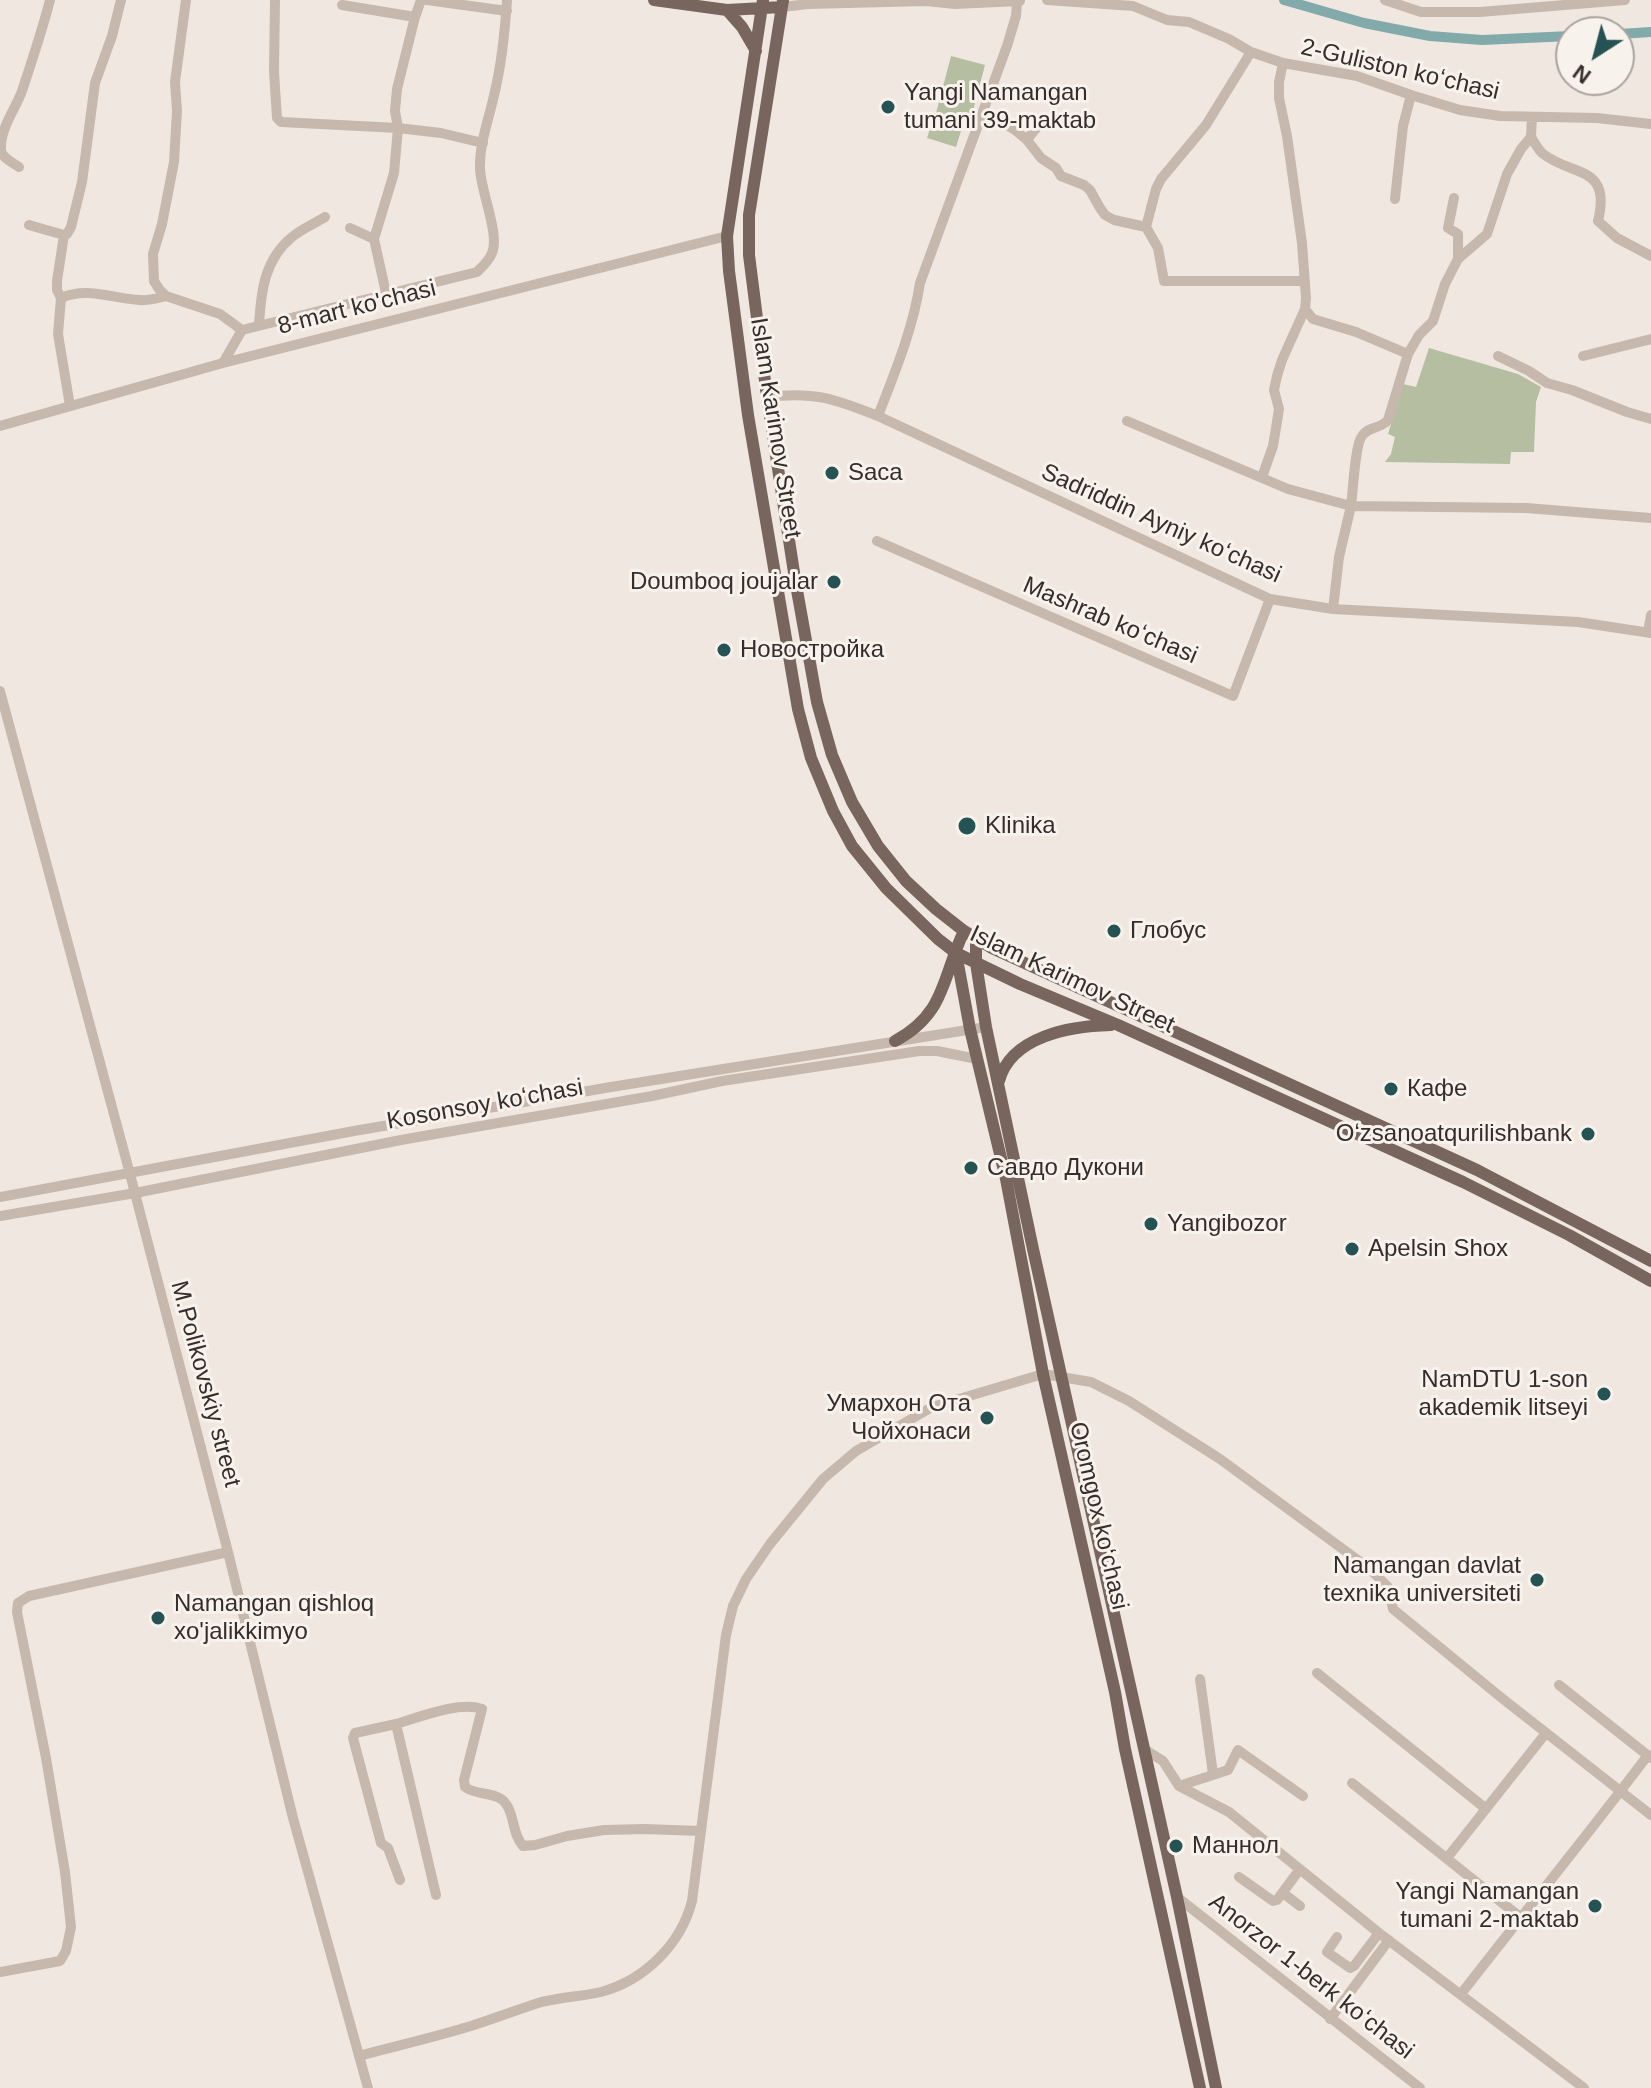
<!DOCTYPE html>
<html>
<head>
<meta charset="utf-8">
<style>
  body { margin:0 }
  #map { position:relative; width:1651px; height:2088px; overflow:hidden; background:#f0e8e0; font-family:Arial,sans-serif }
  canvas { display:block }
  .north { position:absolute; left:1555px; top:16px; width:80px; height:80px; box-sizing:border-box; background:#f8f2ec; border:2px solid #aaa49f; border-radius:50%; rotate:216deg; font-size:22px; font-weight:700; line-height:32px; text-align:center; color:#362e2b }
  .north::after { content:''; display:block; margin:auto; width:28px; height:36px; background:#255253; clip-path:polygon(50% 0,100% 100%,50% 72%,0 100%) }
</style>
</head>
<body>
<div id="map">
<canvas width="1651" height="2088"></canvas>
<div class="north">N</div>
</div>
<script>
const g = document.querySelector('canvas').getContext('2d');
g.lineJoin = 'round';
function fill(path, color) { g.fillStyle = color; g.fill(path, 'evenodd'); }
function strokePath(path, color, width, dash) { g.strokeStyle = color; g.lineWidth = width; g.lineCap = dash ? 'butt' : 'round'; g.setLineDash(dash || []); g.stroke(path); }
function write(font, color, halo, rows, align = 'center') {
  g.font = font + ' Arial,sans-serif'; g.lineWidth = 6; g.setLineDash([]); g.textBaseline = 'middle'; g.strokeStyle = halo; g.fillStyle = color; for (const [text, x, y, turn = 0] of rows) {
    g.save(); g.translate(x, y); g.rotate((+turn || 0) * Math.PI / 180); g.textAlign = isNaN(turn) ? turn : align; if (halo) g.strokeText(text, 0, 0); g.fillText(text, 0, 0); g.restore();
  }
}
const green = new Path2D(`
  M951,56L985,65L968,130L934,121Z
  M932,122L961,131L956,147L927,138Z
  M1429,348L1518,374L1541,387L1536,402L1534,452H1511L1510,464L1385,462L1391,454L1395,437L1388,434L1403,384L1416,387Z`);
const canal = new Path2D(`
  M1284,0L1364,23L1430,36L1482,40L1571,36
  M1619,34L1651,32`);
const minor = new Path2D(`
  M186,0L175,82L177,111L174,162L162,224L153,254L154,281L159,289L166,296L220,314L242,330
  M275,0L274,72L277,118L281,122L398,128L441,133L483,143
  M427,0L507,11
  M1047,0L1133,6L1167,20L1189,22L1229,39L1251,52L1283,63L1357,76L1411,95L1460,110L1500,116L1597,118L1651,124
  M1385,0L1421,12H1480L1625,0
  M342,5L415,17
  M782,7L808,4L926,1L955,4L1020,1
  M1251,52L1206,125L1161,179L1156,189L1146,227L1158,248L1164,281H1305
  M984,111L1015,130L1027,140L1041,158L1056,168L1061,176L1084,185L1090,190L1100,208L1105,215L1114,220L1146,227
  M1531,137C1534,142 1538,149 1542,153C1571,177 1612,164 1598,221L1617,238L1651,256
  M1027,140C1044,116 1047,116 1075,122
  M19,167C12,162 2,158 1,150C0,128 15,110 22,91C32,61 42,31 50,0
  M1454,198L1448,228L1458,234V259
  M1395,199L1403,126L1411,95
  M29,225L64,235
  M350,228L374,239
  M386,293L374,239L394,173L398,128L395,111L397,89L415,17L421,0
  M61,298C87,286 113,299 140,300C149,301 158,298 166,296
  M1305,309L1313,319L1356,332L1408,354
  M259,325C261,292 264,260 292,237C302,229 314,224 325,217
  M1498,356L1529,371L1547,383L1572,390L1627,412L1651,419
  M1583,356L1651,339
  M223,363L242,330L477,272C483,266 489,261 492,253C500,235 481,192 480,169C479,143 490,116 495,91C502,62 505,30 507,0
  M767,397C814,391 835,399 878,416L1270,599L1333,609L1578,622L1651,633
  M70,406L58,334L61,298L57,290V281L64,235L67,234L71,227L82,182L95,83L112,36L121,0
  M878,416C895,372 913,329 920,283L1007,46L1016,16L1017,2
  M1127,421L1288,489L1351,506C1353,492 1355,444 1362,436C1368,426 1381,429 1388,420L1408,354L1419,335L1433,321L1445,284L1458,259L1487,234L1507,174L1521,149L1531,137L1532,117
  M0,426L223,363L727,236
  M1262,477L1273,446L1276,428L1279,409L1274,390L1277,376L1282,360L1305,309L1306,298L1302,243L1287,136L1279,98V82L1283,63
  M877,541L1233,696L1270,599
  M1333,609L1339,557L1351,506L1526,508L1651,518
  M1648,632L1651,615
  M0,691L130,1174L228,1552L293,1818L368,2088
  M0,1197L354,1131L611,1087L986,1027
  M0,1216L135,1193L401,1140L652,1096L722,1081L919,1051H937L977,1059
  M1317,1673L1485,1808
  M1200,1679L1213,1774
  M1559,1685L1651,1758
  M396,1724L355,1733L353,1738L381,1843L388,1848L400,1880
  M1144,1749L1163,1761L1179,1786L1229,1812L1379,1933L1584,2088
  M1352,1783L1520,1917
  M1179,1786L1228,1770L1238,1750L1303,1796
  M1447,1858L1546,1733
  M1239,1877L1273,1901L1277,1900L1300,1869
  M1283,1893L1300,1906
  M436,1895L396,1724C420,1717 459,1701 482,1709L464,1780L465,1787C476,1796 498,1791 506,1804C515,1816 512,1834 523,1846L535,1845L567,1836L604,1830L645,1829L700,1831
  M1177,1897L1420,2088
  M1337,1937L1327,1952L1350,1968L1354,1966L1379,1933
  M0,1972L60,1961L66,1951L71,1927L65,1872L46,1758L17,1612L18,1603L29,1596L228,1552
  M1461,1994C1523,1914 1587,1836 1648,1755
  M1330,2019L1389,1940
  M359,2056C396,2046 435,2037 471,2026C493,2019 514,2011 535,2004C556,1997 580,1997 601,1992C645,1980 681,1944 692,1901L726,1635L733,1606L746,1579L770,1544L823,1479L856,1451L932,1407L1043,1374L1091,1382L1129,1401L1220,1459L1370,1569L1388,1587L1393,1609L1503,1699L1651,1815`);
const major = new Path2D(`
  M654,0L727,10L782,7
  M763,0L727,236L729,271L748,415L798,709L811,758L833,811L852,846L886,888L938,939L956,953L1020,984L1118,1025L1463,1182L1569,1235L1651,1281
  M783,0L749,215V255L767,397L795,579L817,702L832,755L852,802L878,846L906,881L936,909L964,931L992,948L1477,1170L1651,1261
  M727,10L742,27L756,51
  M976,939V963L986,1027L1033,1249L1177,1897L1216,2088
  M956,953L970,1029L1006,1179L1043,1374L1115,1692L1125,1749L1200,2088
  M895,1041C946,1014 942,977 964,931
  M999,1081C1011,1036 1071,1026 1111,1025`);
const markers = [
  [888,107,8,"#255253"],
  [832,473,8,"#255253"],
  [834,582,8,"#255253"],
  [724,650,8,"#255253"],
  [967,826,10,"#255253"],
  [1114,931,8,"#255253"],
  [1391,1089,8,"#255253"],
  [1588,1134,8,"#255253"],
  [971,1168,8,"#255253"],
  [1151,1224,8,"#255253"],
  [1352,1249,8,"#255253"],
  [1604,1394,8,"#255253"],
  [987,1418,8,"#255253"],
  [1537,1580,8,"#255253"],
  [158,1618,8,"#255253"],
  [1176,1846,8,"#255253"],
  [1595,1906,8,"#255253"]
];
const streetNames = [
  ["2-Guliston koʻchasi",1400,70,13],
  ["8-mart ko'chasi",357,308,-14],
  ["Islam Karimov Street",775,428,81],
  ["Sadriddin Ayniy koʻchasi",1161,524,24],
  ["Mashrab koʻchasi",1110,621,23],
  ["Islam Karimov Street",1072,980,25],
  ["Kosonsoy koʻchasi",485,1105,-10],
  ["M.Polikovskiy street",205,1384,75],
  ["Oromgox ko‘chasi",1098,1516,77],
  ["Anorzor 1-berk koʻchasi",1311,1977,38]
];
const poiNames = [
  ["Yangi Namangan",904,93],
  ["tumani 39-maktab",904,121],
  ["Saca",848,473],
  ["Doumboq joujalar",818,582,"right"],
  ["Новостройка",740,650],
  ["Klinika",985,826],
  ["Глобус",1130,931],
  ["Кафе",1407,1089],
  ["Oʻzsanoatqurilishbank",1572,1134,"right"],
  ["Савдо Дукони",987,1168],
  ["Yangibozor",1167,1224],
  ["Apelsin Shox",1368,1249],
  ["NamDTU 1-son",1588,1380,"right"],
  ["akademik litseyi",1588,1408,"right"],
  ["Умархон Ота",971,1404,"right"],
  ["Чойхонаси",971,1432,"right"],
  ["Namangan davlat",1521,1566,"right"],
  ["texnika universiteti",1521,1594,"right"],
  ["Namangan qishloq",174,1604],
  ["xo'jalikkimyo",174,1632],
  ["Маннол",1192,1846],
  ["Yangi Namangan",1579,1892,"right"],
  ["tumani 2-maktab",1579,1920,"right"]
];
fill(green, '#b5bea1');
strokePath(canal, '#82aaaa', 10);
strokePath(minor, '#c7b8ad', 10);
strokePath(major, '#77655e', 12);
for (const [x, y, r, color] of markers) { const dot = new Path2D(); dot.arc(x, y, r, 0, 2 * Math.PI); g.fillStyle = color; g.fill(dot); strokePath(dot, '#f8f2ec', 3); }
write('24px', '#362e2b', '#f8f2ec', streetNames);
write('24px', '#362e2b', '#f8f2ec', poiNames, 'left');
</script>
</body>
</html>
